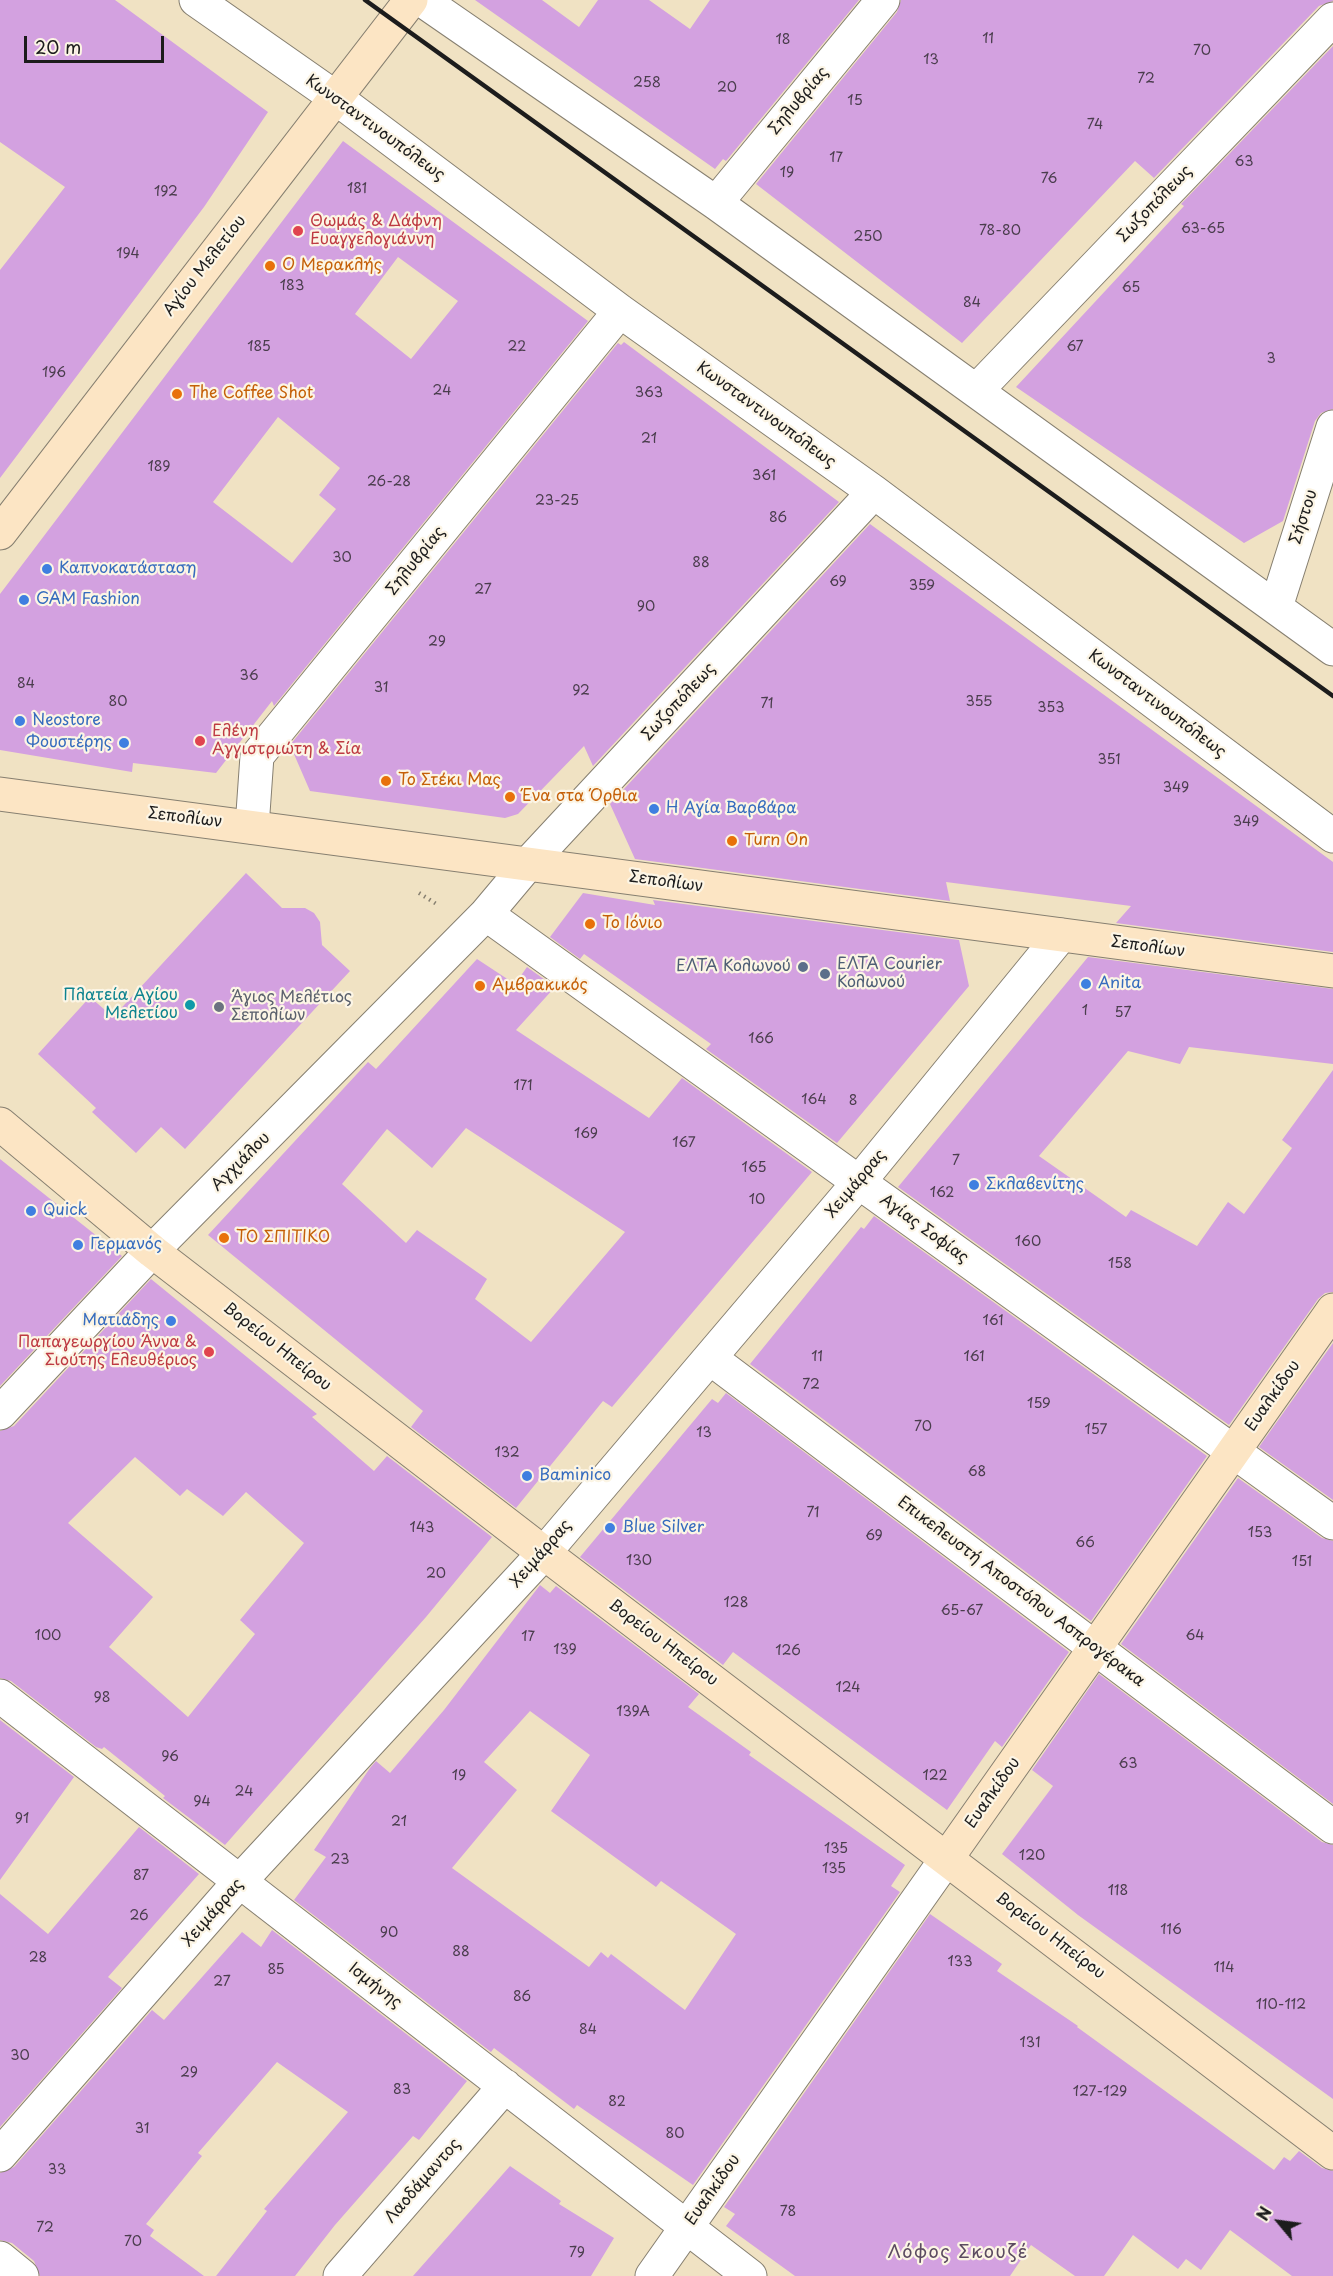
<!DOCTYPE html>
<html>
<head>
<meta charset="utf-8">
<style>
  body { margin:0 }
  #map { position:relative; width:1333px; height:2276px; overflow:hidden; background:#f0e2c3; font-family:"Playpen Sans",sans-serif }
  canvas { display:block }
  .north { position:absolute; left:1249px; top:2192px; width:60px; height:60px; -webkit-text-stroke:4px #fcf5e5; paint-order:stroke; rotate:299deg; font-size:16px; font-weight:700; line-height:24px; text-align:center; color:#1c1c1c }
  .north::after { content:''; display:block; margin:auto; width:21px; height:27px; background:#1c1c1c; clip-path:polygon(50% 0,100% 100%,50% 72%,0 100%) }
  .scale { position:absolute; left:24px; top:36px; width:140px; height:27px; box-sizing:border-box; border:3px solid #1c1c1c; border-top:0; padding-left:8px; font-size:18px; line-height:21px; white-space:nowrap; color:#1c1c1c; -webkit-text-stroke:4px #fcf5e5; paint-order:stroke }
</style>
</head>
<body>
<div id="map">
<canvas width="1333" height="2276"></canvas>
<div class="north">N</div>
<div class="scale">20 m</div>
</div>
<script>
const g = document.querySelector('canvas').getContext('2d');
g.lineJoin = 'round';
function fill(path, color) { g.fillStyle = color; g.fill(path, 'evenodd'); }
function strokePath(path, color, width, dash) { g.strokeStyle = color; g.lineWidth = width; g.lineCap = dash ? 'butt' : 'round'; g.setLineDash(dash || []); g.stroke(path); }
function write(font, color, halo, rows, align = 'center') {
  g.font = font + ' "Playpen Sans",sans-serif'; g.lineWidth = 4.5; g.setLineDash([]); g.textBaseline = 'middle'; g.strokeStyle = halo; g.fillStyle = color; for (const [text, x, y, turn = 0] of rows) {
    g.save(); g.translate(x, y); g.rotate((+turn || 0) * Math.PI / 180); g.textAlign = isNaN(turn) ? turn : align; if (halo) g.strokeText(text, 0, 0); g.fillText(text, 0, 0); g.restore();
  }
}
const building = new Path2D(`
  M0,0H115L268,112L204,207L0,478V270L65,187L0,142Z
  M475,0H542L579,27L598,0H649L690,29L710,0H859L726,161L723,159L715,169Z
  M901,0H1333V1L1319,6L1154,178L1135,161L962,343L756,184L897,12Z
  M1333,46V409L1321,413L1315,421L1283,521L1244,543L1016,387L1184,206L1181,204Z
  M343,141L588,321L274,706L272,701L216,773L133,763L132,772L0,750V594ZM398,257L458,301L411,359L355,314ZM278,417L340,468L319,495L336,509L292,563L213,502Z
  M624,342L839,502L593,766L584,746L518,814L505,818L310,791L290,745L618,343L621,345Z
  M870,524L1333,862V952L1116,923L1131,906L946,882L950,901L635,859L610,804Z
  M246,873L282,908H305L314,913L320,922L322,945L350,971L185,1149L161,1127L136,1153L92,1112L96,1108L38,1054L90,997L113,1017Z
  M583,893L655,905L653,900L959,940L969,986L837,1143L706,1049L711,1044L584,954L580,959L550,937Z
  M1088,957L1333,989V1064L1189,1047L1180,1064L1128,1051L1039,1156L1126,1217L1131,1210L1197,1246L1228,1202L1244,1214L1292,1148L1282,1140L1333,1070V1292L1325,1293L1318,1299L1229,1425L898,1187Z
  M477,959L515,984L527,967L555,987L516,1030L649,1118L682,1078L812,1172L612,1407L603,1401L516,1508L411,1427L423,1411L208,1235L368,1062L376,1069ZM466,1128L625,1232L531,1342L475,1299L487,1279L417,1230L406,1243L342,1184L387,1129L432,1168Z
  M0,1159L122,1256L0,1386Z
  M874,1216L1207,1456L1091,1621L750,1364L861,1227L864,1229Z
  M151,1279L317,1414L312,1417L374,1471L387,1456L492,1537L426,1617L225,1845L163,1798L165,1796L104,1747L102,1749L96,1747L11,1681L0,1678V1431L14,1426ZM135,1457L180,1496L187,1489L223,1516L246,1492L304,1543L240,1620L255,1634L188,1717L109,1647L153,1597L68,1523Z
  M1333,1343V1500L1259,1447Z
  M726,1393L1069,1652L1002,1747L995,1741L947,1810L733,1652L723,1665L580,1557L712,1399L718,1403Z
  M1238,1478L1322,1538L1333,1541V1804L1121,1644Z
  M540,1585L550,1593L556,1586L699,1694L688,1707L751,1752L749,1755L905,1865L891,1886L900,1892L693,2185L577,2105L574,2109L494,2048L491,2052L294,1900L326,1857L314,1850L370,1768L376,1761L390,1773L444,1710ZM530,1711L590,1755L551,1811L656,1887L661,1881L736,1934L685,2010L611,1954L608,1958L601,1952L589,1967L452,1868L517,1790L484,1762Z
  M1099,1674L1322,1842L1333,1845V2099L1078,1915L1002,1854L1053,1786L1032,1770Z
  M0,1720L74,1777L0,1880Z
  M139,1827L199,1874L108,1977L122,1988L0,2127V1894L48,1934Z
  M930,1914L1002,1964L997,1971L1078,2026L1077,2027L1274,2170L1284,2157L1290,2161L1299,2151L1322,2168L1333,2171V2276H1292L1230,2230L1201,2270L1186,2259L1178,2269L1133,2235L1104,2276H1075L1031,2245L1010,2276H795L726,2226L735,2214L724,2207Z
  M272,1930L467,2081L419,2140L413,2136L335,2225L295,2276H216L267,2211L264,2209L348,2112L277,2062L198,2153L202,2156L146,2224L154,2230L150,2236L204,2276H40L34,2261L12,2243L0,2240V2173L14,2167L152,2010L164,2020L242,1932L261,1947Z
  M510,2166L561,2201L559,2204L614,2238L591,2276H413Z`);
const path = new Path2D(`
  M419,893L438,905`);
const street = new Path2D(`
  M196,0L336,98L620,311L874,492L1333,836
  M422,0L716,203L1333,649
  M716,203L883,0
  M977,390L1333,19
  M1276,607L1333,427
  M252,827L257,756L620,311
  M486,914L1333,1523
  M710,1358L1333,1827
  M0,1413L152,1251L486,914L528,864L874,492
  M0,1696L750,2276
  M0,2155L240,1881L544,1553L859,1182L1061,935
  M0,2258L22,2276
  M340,2276L505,2086
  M652,2276L947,1858`);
const secondary = new Path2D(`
  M0,533L411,0
  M0,794L1333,971
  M0,1124L152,1251L544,1553L1333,2153
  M947,1858L1333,1310`);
const rail = new Path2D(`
  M365,0L1333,696`);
const markers = [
  [298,231,6,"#e0444e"],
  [270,266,6,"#e8710a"],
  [177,394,6,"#e8710a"],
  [47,569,6,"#3f7fe0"],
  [24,600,6,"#3f7fe0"],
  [20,721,6,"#3f7fe0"],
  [200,741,6,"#e0444e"],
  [124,743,6,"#3f7fe0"],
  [386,781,6,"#e8710a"],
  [510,797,6,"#e8710a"],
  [654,809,6,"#3f7fe0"],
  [732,841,6,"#e8710a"],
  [590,924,6,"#e8710a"],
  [803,967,6,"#5c6f8a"],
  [825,974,6,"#5c6f8a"],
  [1086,984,6,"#3f7fe0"],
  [480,986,6,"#e8710a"],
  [190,1005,6,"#0f9aa8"],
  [219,1007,6,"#6b7280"],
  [974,1185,6,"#3f7fe0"],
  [31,1211,6,"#3f7fe0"],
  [224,1238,6,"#e8710a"],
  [78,1245,6,"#3f7fe0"],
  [171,1321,6,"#3f7fe0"],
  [209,1352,6,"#e0444e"],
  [527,1476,6,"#3f7fe0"],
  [610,1528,6,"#3f7fe0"]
];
const numberNames = [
  ["11",988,39],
  ["18",783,40],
  ["70",1202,51],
  ["13",931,60],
  ["72",1146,79],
  ["258",647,83],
  ["20",727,88],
  ["15",855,101],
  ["74",1095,125],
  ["17",836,158],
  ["63",1244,162],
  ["19",787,173],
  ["76",1049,179],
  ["181",357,189],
  ["192",166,192],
  ["63-65",1203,229],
  ["78-80",1000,231],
  ["250",868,237],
  ["194",128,254],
  ["183",292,286],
  ["65",1131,288],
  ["84",972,303],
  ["185",259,347],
  ["22",517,347],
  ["67",1075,347],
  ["3",1271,359],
  ["196",54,373],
  ["24",442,391],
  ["363",649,393],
  ["21",649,439],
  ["189",159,467],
  ["361",764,476],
  ["26-28",389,482],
  ["23-25",557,501],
  ["86",778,518],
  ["30",342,558],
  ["88",701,563],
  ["69",838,582],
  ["359",922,586],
  ["27",483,590],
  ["90",646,607],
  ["29",437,642],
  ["36",249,676],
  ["84",26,684],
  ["31",381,688],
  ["92",581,691],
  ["80",118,702],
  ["355",979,702],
  ["71",767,704],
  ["353",1051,708],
  ["351",1109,760],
  ["349",1176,788],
  ["349",1246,822],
  ["1",1085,1011],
  ["57",1123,1013],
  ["166",761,1039],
  ["171",523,1086],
  ["164",814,1100],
  ["8",853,1101],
  ["169",586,1134],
  ["167",684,1143],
  ["7",956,1161],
  ["165",754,1168],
  ["162",942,1193],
  ["10",757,1200],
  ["160",1028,1242],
  ["158",1120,1264],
  ["161",993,1321],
  ["11",817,1357],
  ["161",974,1357],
  ["72",811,1385],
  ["159",1039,1404],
  ["70",923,1427],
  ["157",1096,1430],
  ["13",704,1433],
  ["132",507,1453],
  ["68",977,1472],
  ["71",813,1513],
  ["143",422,1528],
  ["153",1260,1533],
  ["69",874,1536],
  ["66",1085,1543],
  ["130",639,1561],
  ["151",1302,1562],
  ["20",436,1574],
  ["128",736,1603],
  ["65-67",962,1611],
  ["100",48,1636],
  ["64",1195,1636],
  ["17",528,1637],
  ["139",565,1650],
  ["126",788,1651],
  ["124",848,1688],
  ["98",102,1698],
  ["139Α",633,1712],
  ["96",170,1757],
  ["63",1128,1764],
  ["19",459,1776],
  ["122",935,1776],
  ["24",244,1792],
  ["94",202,1802],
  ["91",22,1819],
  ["21",399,1822],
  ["135",836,1849],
  ["120",1032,1856],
  ["23",340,1860],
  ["135",834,1869],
  ["87",141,1876],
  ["118",1118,1891],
  ["26",139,1916],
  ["116",1171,1930],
  ["90",389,1933],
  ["88",461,1952],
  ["28",38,1958],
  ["133",960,1962],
  ["114",1224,1968],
  ["85",276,1970],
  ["27",222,1982],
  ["86",522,1997],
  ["110-112",1281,2005],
  ["84",588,2030],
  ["131",1030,2043],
  ["30",20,2056],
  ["29",189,2073],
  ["83",402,2090],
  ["127-129",1100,2092],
  ["82",617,2102],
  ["31",142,2129],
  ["80",675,2134],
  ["33",57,2170],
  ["78",788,2212],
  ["72",45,2228],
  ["70",133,2242],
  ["79",577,2253]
];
const streetNames = [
  ["Σηλυβρίας",799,101,-50],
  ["Κωνσταντινουπόλεως",375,128,36],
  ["Σωζοπόλεως",1155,204,-46],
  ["Αγίου Μελετίου",205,266,-52],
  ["Κωνσταντινουπόλεως",766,415,36],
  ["Σήστου",1304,517,-72],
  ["Σηλυβρίας",416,561,-51],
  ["Σωζοπόλεως",679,702,-47],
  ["Κωνσταντινουπόλεως",1157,704,37],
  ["Σεπολίων",185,818,7],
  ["Σεπολίων",666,882,8],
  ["Σεπολίων",1148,947,8],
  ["Αγχιάλου",241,1162,-45],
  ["Χειμάρρας",856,1184,-50],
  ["Αγίας Σοφίας",924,1229,36],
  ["Βορείου Ηπείρου",277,1347,38],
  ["Ευαλκίδου",1273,1396,-55],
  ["Χειμάρρας",541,1554,-49],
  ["Επικελευστή Αποστόλου Ασπρογέρακα",1021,1592,37],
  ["Βορείου Ηπείρου",663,1643,37],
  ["Ευαλκίδου",993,1793,-55],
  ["Χειμάρρας",213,1913,-49],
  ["Βορείου Ηπείρου",1050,1936,37],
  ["Ισμήνης",375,1986,38],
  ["Λαοδάμαντος",423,2181,-49],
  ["Ευαλκίδου",713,2190,-55]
];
const healthNames = [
  ["Θωμάς & Δάφνη",310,222],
  ["Ευαγγελογιάννη",310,240],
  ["Ελένη",212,732],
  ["Αγγιστριώτη & Σία",212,750],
  ["Παπαγεωργίου Άννα &",197,1343,"right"],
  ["Σιούτης Ελευθέριος",197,1361,"right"]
];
const foodNames = [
  ["Ο Μερακλής",282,266],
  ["The Coffee Shot",189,394],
  ["Το Στέκι Μας",398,781],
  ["Ένα στα Όρθια",522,797],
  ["Turn On",744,841],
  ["Το Ιόνιο",602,924],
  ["Αμβρακικός",492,986],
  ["ΤΟ ΣΠΙΤΙΚΟ",236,1238]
];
const shopNames = [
  ["Καπνοκατάσταση",59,569],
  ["GAM Fashion",36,600],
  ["Neostore",32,721],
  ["Φουστέρης",112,743,"right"],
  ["Η Αγία Βαρβάρα",666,809],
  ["Anita",1098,984],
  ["Σκλαβενίτης",986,1185],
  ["Quick",43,1211],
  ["Γερμανός",90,1245],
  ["Ματιάδης",159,1321,"right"],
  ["Baminico",539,1476],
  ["Blue Silver",622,1528]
];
const serviceNames = [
  ["ΕΛΤΑ Courier",837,965],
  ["Κολωνού",837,983],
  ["ΕΛΤΑ Κολωνού",791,967,"right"]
];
const cultureNames = [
  ["Πλατεία Αγίου",178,996],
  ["Μελετίου",178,1014]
];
const worshipNames = [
  ["Άγιος Μελέτιος",231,998],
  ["Σεπολίων",231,1016]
];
const neighbourhoodNames = [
  ["Λόφος Σκουζέ",958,2253]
];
fill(building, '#d3a1e0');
strokePath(street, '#867f70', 35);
strokePath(secondary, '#867f70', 35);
strokePath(path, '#867f70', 4, [1.5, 4.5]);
strokePath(street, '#fff', 33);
strokePath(secondary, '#fce5c4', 33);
strokePath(rail, '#1c1c1c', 4.5);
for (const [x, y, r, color] of markers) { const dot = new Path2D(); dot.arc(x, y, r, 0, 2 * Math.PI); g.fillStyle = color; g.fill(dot); strokePath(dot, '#fcf5e5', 2); }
write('14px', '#4a3d4d', null, numberNames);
write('16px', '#1c1c1c', '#fcf5e5', streetNames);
write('16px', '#be3a42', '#fcf5e5', healthNames, 'left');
write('16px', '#c56008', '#fcf5e5', foodNames, 'left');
write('16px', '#366cbe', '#fcf5e5', shopNames, 'left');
write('16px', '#4e5e75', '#fcf5e5', serviceNames, 'left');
write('16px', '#0d838f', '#fcf5e5', cultureNames, 'right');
write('16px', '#5b616d', '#fcf5e5', worshipNames, 'left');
g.letterSpacing = '1.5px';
write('18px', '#5c4b61', '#fcf5e5', neighbourhoodNames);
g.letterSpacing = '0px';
</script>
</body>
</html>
